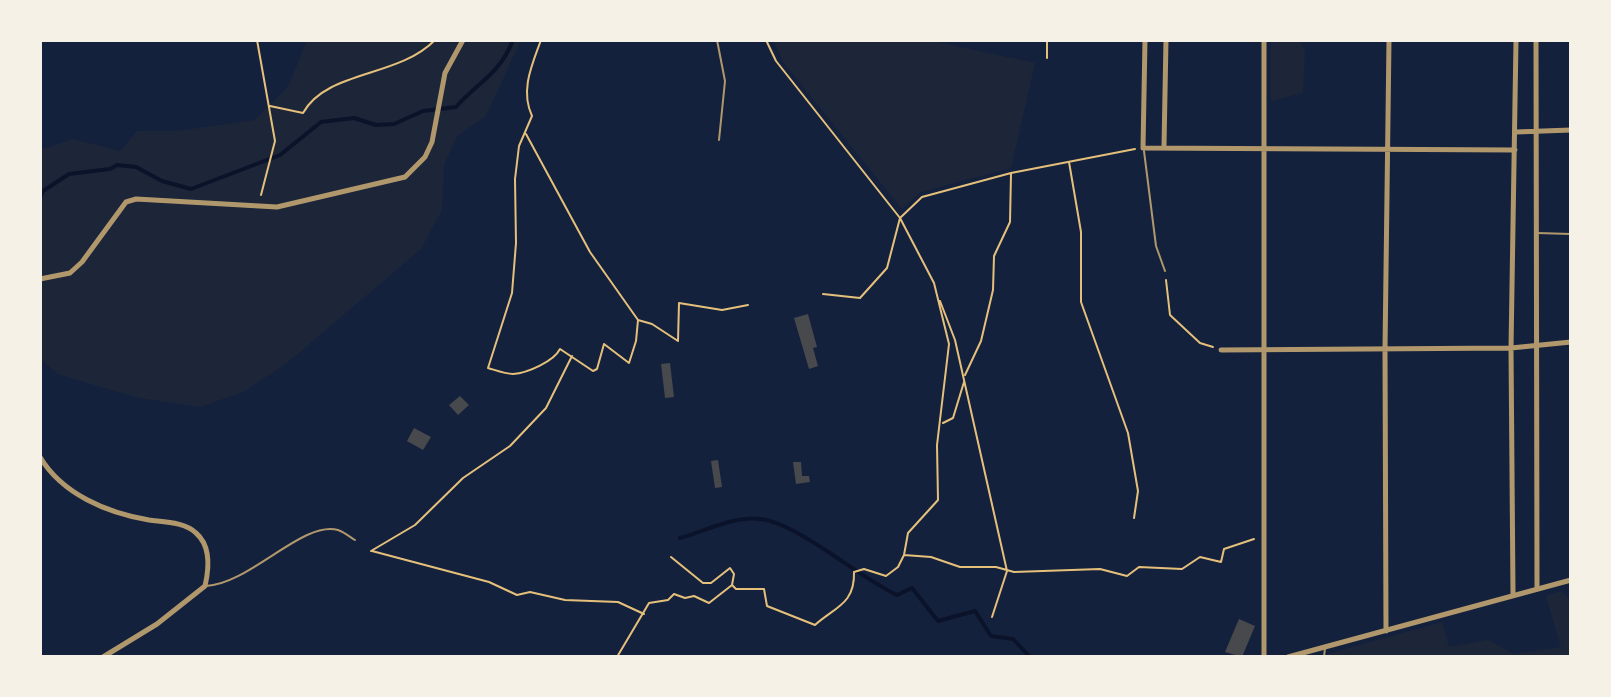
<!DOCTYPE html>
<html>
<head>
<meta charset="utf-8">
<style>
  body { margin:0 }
  #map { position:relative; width:1611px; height:697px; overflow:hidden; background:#14213d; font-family:"PT Sans Narrow",sans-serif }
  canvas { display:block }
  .frame { position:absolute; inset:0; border:42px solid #f6f1e7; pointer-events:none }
</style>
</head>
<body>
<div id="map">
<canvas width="1611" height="697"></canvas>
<div class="frame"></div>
</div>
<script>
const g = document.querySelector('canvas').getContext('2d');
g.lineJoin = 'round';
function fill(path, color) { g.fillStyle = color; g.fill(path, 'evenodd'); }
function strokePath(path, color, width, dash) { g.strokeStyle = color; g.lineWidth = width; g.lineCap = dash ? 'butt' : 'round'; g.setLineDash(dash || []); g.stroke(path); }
const green = new Path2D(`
  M307,40H521L486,116L457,136L444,165L442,210L421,249L287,363L243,392L200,407L140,398L94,385L58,374L40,359V150L73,139L120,151L137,131H176L254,120L288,87Z
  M773,40H929L1035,63L1011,168L921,192L902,209L783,62Z
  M1271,40H1300L1305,51L1303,93L1271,101Z
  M1561,591L1571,601V657H1317L1442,622L1449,647L1488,640L1514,654L1561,647L1546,596Z`);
const stream = new Path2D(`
  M40,198L43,191L69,174L110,169L117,165L136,167L162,181L191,189L280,155L321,122L354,118L376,125L394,124L423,111L456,107C478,82 500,74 513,40
  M680,538C705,531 734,516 760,519C798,523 858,577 897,595L912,588L938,621L975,611L991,636L1013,639L1030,657
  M1379,657H1430`);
const building = new Path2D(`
  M808,314L817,347L813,348L818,366L809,369L794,318Z
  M670,363L674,397L665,398L661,364Z
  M460,396L469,405L458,415L449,405Z
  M414,428L431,437L423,450L407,441Z
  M718,460L722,487L715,488L711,461Z
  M793,462H801L802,476H809L810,482L796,484Z
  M1239,619L1255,626L1242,657L1225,652Z`);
const path = new Path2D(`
  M257,40L275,141L261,195
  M541,40C532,65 520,90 532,116L519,146L515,179L516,243L512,293L488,368C495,370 505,374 513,374C528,373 554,361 560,349L593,371L597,369L604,344L629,363L636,341L638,320L652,324L678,341L679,303L722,310L748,305
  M1047,40V58
  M270,106L303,113C327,70 398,78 435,40
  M526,134L590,252L638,320
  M1069,162L1081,232V302L1128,433L1138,491L1134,518
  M1166,280L1170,315L1200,343L1213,347
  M823,294L860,298L887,268L900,218L922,197L1011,173L1135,149
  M940,301L955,340L1007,571L992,617
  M965,375L981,341L993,290L994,256L1010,222L1011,174
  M943,423L953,418L964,382
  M371,551L415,525L463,478L510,446L546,408L572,356
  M372,551L489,582L517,595L530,592L565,600L618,602L644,614
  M904,555L931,557L960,567H996L1014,572L1100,569L1127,576L1139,567L1182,569L1200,557L1221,562L1224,549L1254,539
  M671,557L703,583H711L730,568L734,574L732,585L736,589H764L767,606L815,625C835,607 855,604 854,572L864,569L886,576L898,567L904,555L908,533L938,500L937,445L949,344L934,283L900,218L776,61L766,40
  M617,657L649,603L668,600L674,594L685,598L694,596L709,603L732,585`);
const service = new Path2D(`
  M717,40L725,81L719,140
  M1144,151L1156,246L1165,271
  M1537,233L1571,234
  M206,586C250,584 303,520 338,530C344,532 350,537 355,540
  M1324,657L1325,648`);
const minor = new Path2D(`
  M1145,40L1143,148L1515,150
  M1536,40L1537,588
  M1516,132L1571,130
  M1164,146L1166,40
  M40,279L70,273L82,262L126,202L136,199L277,207L405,177L425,157L432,142L445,73L463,40
  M1221,350L1511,348L1571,342
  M40,457C62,494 107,513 149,520C164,522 185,522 196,533C211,546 209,569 205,586L157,624L103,657
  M1513,594L1511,348L1516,40
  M1386,631L1385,349L1389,40
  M1264,657V40
  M1288,657L1571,580`);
fill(green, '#1d2539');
strokePath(stream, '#0b132b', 4);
fill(building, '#48494c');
strokePath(path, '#e5c07b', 2);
strokePath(service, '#b1986c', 2);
strokePath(minor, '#b1986c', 5);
</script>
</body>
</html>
